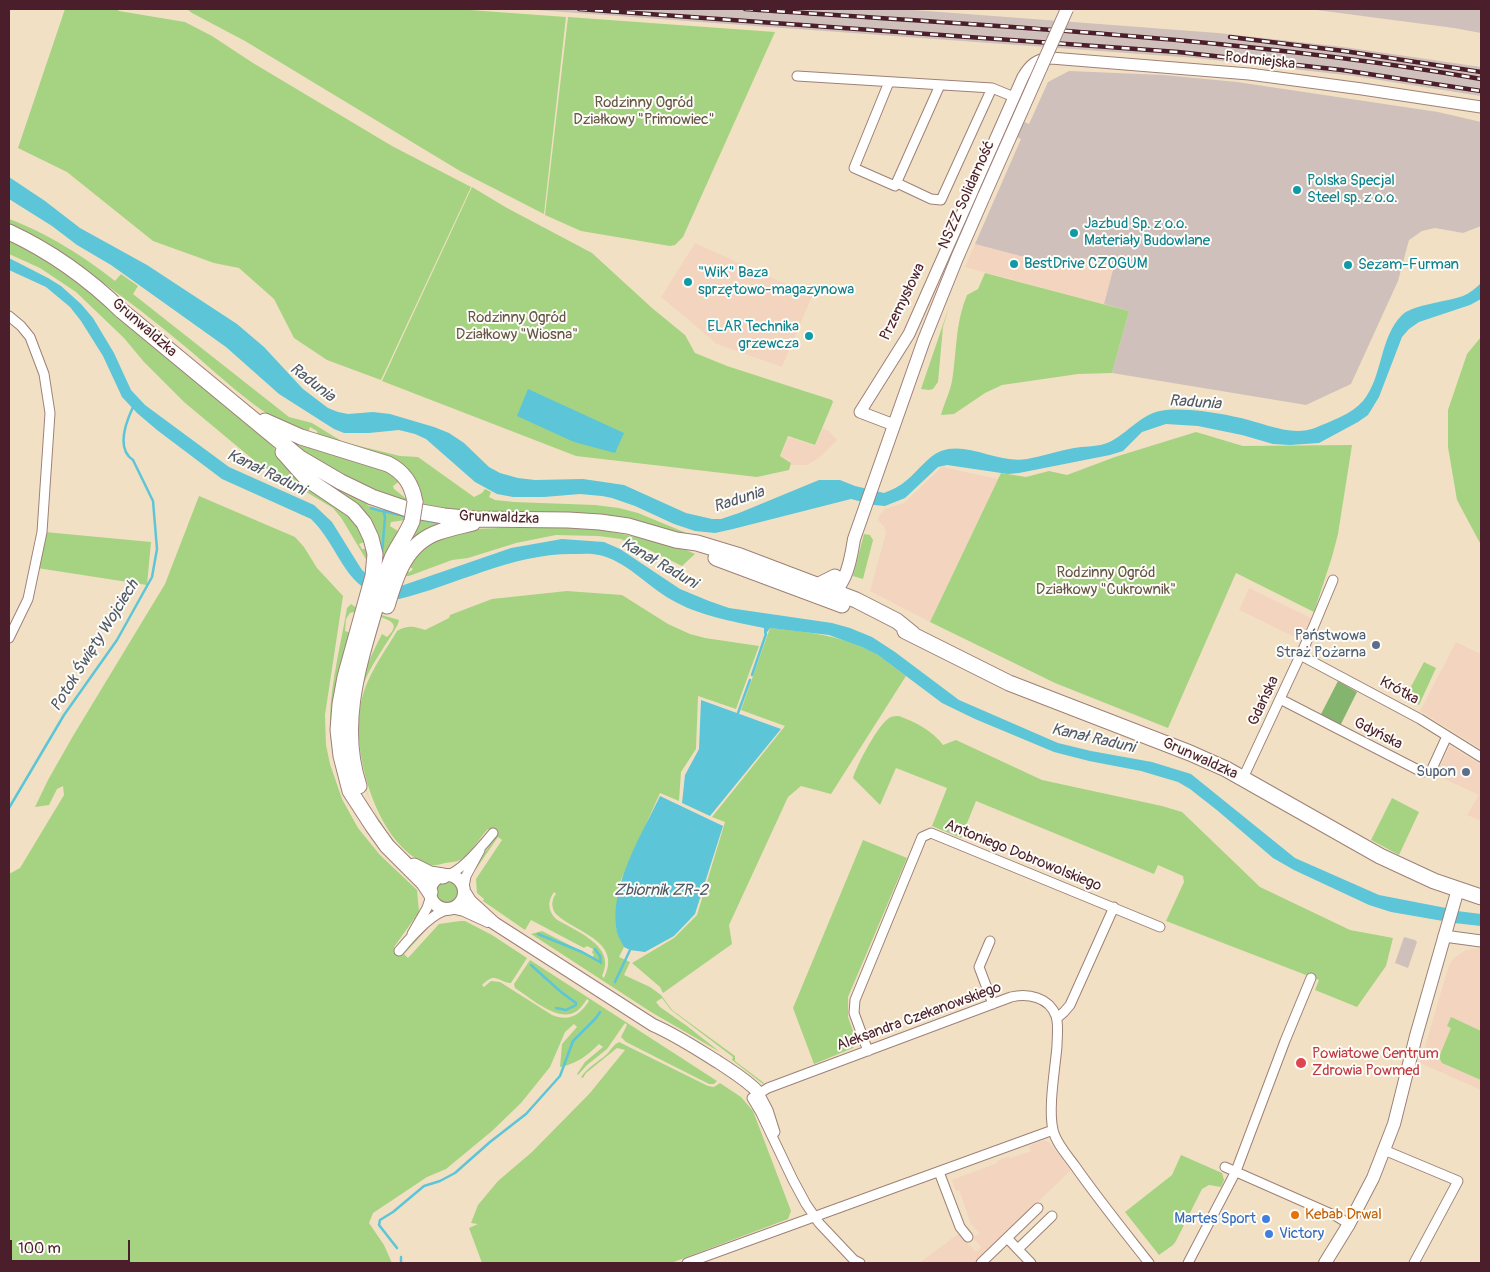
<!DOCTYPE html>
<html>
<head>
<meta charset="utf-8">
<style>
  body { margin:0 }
  #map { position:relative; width:1490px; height:1272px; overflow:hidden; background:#f2e0c4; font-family:Pangolin,sans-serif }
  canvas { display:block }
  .frame { position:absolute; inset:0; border:10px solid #4a1f2b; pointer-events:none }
  .scale { position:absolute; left:10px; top:1240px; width:120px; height:22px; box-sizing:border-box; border:2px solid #4a1f2b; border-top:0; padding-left:6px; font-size:15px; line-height:18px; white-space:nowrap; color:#4a1f2b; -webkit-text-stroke:4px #fdfcf7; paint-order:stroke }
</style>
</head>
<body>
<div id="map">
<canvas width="1490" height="1272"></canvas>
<div class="frame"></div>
<div class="scale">100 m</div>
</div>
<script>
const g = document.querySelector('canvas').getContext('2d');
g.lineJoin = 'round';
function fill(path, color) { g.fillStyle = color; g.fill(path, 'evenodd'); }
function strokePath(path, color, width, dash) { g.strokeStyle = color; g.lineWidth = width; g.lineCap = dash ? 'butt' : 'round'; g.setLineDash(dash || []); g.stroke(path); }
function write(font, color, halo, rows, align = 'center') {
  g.font = font + ' Pangolin,sans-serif'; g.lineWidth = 4; g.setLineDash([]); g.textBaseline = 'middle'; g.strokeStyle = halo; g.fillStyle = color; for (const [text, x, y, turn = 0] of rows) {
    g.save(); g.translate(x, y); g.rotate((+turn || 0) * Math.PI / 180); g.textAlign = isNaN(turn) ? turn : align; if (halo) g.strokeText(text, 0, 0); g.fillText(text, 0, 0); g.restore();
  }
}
const built = new Path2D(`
  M695,243L812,296L782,367L717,344L661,297Z
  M975,244L1047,263L1083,258L1114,266L1104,304L965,267Z
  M823,428L829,431L837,440L820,457L807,465H791L789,460L781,456L788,437L815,446Z
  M942,467L998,479L930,622L870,591L886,533L884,527L878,520L880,514L885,509L904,503Z
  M1249,588L1311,618L1301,640L1239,610Z
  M1456,642L1481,654V749L1420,711Z
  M1450,746L1481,765V821L1467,815L1479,795L1436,775Z
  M1481,948V1090L1420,1063L1449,965L1454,958L1466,950Z
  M1044,1140L1050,1143L1071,1170L975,1263H919L958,1234L960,1235L976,1252L981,1247L973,1238L979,1233L971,1224L959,1190L956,1191L952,1180L997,1163V1161L1009,1156L1010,1158L1031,1151L1029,1146Z`);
const industrial = new Path2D(`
  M522,9H901L1218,33L1344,47L1481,67V96L1354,76L1196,58Z
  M1309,9H1481V33L1454,28Z
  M1069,71L1164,75L1237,82L1438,112L1481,122V226L1463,233L1435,228L1422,231L1409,240L1398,281L1351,384L1306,405L1112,373L1129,311L1104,304L1114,266L1083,258L1047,263L975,244L1021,139L1013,135L1020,120L1029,124L1048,82Z
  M1404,937L1415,940L1417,942L1408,968L1395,963Z`);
const green = new Path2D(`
  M65,9H117L119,11L185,22L212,36L253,63L392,146L471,187L381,380L327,360L294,338L274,299L239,268L214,263L153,241L67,172L18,148Z
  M187,9H456L566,17L544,214L460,171L245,41L192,13Z
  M568,17L775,32L683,237L675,245L670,246L581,231L545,215Z
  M472,187L507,208L592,253L652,308L685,335L695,353L727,366L832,400L833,402L815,445L788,436L780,456L791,463L789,470L757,477L576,456L382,381Z
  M9,219C45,232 85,257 115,281L121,274L138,286L133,294L289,417L312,423L343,442L400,456L418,457L474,497L482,493L485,489L491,492L489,497L495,500L514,502L595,505L619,508L638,513L701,539L700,541C662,530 622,519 582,516C549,514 515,516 482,515C418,513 357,494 306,453C300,447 292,442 286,435L373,462L391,471L401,480L393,486L394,489L408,500L421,503C417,464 391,458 359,449C345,445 331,441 318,437L317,431L310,427L307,435C260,417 221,376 182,344C128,299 73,258 9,228Z
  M9,237C45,254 79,276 110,303C126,318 140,334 157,348C192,379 233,407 267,440C279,452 287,466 299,478C323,500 355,508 367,541L359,544L362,549H368L370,561L379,565C381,505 336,503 303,470C298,465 291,458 288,452L328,480L372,502L375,505L367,503V505L383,511L389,508L417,516L456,522C452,525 444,526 438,528C418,536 404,550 395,570L410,572L413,569L406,565C431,526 478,528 519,528C546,528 572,527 599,530C628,534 656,542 684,549L695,554L682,566L645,548L635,546L621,539L598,536L556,535L516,543L468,558L452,560L409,576H391L379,571L367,561L342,519L333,508L256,462L184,402L144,362L124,338L76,292L40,268L9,254ZM406,520L418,523C411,538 398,552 391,569L384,567L390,552L401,533L390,526L391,522Z
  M985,273L1129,311L1112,373L1078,374L1002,385L985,393L954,414L941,415C944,404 950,392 952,381C957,351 955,324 967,295L978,289Z
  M949,307L943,327L938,382L933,389L929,390L921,389Z
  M1481,337V545L1457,500L1448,447V410L1467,354Z
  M1196,432L1243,446L1352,445L1338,534L1332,557L1314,612L1236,573L1168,728L1055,683L930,622L1001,473L1026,477L1049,471L1067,475L1115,457Z
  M199,496L295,537L304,547L317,568L343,596L325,715L326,745L330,764L342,799L358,828L380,855L417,890L419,912L394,947L402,953L416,938L431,925L404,954L408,958L439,924L460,921H465L492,935L527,958L511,983C498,982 496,971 482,985L484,987L491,981L500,982L552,1015C569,1022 580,1015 589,1001L587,999C584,1003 581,1008 577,1011C559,1024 531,998 515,988L514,984L530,960L717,1081L714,1084H709L626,1042L621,1037L627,1025L625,1023L607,1049L587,1065L578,1075L577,1074L585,1062L603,1047L599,1044C587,1056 576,1064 560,1067L562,1044L577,1027L574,1024L565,1032L550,1067L521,1103L492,1131L446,1169L427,1177L373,1213L369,1223L384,1245L392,1263H9V874L20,868L64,795L63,786L57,789L49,805L35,807L48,780L73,736L165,584Z
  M45,532L151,542L147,585L37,568Z
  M864,534L870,535L873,540L863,579L853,576Z
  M567,591L622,595L668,624L690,634L705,638L759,646L736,709L698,696L696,749L681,772L679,801L660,793L620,882L616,928L624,947L619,957L630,962L624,975L650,987L661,995L672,1010L735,1056V1061L764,1083L763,1084L732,1060L733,1057L671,1010L662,998L656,1002L660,1007L687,1026L720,1052L651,1012L531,934L542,931L593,957L594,954L592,953L593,949L587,946L584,948L531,920L525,930L483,901L484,899L477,893L476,879L502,840L498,837L476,869L473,870L496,836L488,829C480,837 470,855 460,860C456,862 450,862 445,863C441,864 435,866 430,865C426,865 421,861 417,859C375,834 353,754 360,709C364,679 382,656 397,631C407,625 415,626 425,630L449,618L450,615L492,599ZM554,892L556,894C551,900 551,908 556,914C576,933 623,941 604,978L602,976C617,946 577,932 556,919C548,911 547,902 554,892Z
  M351,604L357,608L399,620L398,624C386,646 369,666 361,691C344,747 370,835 422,865L423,868C397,853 384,833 373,807C344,743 350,694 382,634L387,637C399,626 394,621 380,617L372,635L377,616L371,614L352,675L345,713L344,735L347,756L354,790C326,734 351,668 367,614L359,611L350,613L346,619L345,631L354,634C331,713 320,765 373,836C380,845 388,854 396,861C402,867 412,874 415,879H413C364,839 328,783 330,718C331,681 341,644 347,608Z
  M770,628C807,632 844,635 878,655C887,661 896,669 906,676L831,794L801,786L788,797L729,925L732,944L663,993L660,987L632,963L674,938L697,915L725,822L712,817L785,726L741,710Z
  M1424,662L1436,668L1419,705L1405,698Z
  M899,716C915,722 933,731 943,745L956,740L1042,780L1162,806L1182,812L1260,887L1350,930L1393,938L1386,966L1357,1007L1315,990L1319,980L1166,921L1184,882L1183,876L1158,865L1154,874L976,801L961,838L932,826L947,788L896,768L880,805L853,778C857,765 879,722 891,717C893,716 896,716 899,716Z
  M1392,798L1419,812L1399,855L1371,840Z
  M863,840L907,858L848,997V1017L857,1042L853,1048L814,1064L793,1008Z
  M436 893a11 11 0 1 1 22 0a11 11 0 1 1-22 0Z
  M1451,1017L1481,1031V1080L1442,1063L1439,1057L1451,1028L1447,1026Z
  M619,1042L708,1086L714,1087L720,1083L741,1097L753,1111L791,1211L788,1219L671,1263H482L469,1228L478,1224L471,1223L478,1205L498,1181L532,1152L590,1093L625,1050L617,1048L586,1073L583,1078L581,1077C588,1067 598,1062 607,1054C611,1050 613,1045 619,1042Z
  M1181,1155L1222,1173L1224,1180L1221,1187L1209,1185L1202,1189L1176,1241L1173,1245L1159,1255L1125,1212L1172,1175Z`);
const forest = new Path2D(`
  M1338,681L1357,692L1340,726L1320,716Z`);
const water = new Path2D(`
  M9,177L45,201L80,228L147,265L237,324L264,347L303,389L328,408L338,412L348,414L373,412L390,414L434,427L449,433L464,443L489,467L500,473L518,478L535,480L583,479L624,485L686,513L712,519H721L739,513L819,480H840L855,486L884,493C892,490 900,486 907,480C918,471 927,457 941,451C967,441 999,464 1027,459C1043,456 1058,451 1074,448C1084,446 1095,447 1104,444C1125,438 1140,412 1166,410C1190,408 1218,413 1241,418C1264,423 1291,437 1315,428C1331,421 1352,414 1363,401C1383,377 1379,338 1402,315C1414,304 1447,302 1463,296C1470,293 1476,288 1481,283V299L1470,305L1419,322L1409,329L1402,337L1379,397L1368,415L1358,422L1319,443L1290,445L1273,444L1242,435L1198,426L1166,424L1142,432L1123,451L1110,455L1019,473L1008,474L947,465L938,467L905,498L885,506L874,505L851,499L733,529L715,533L695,531L674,524L635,506L612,498L602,496L580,494L544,497H513L497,494L475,482L426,439L415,434L399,430L369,433H344L334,429L279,394L226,347L111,265L77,245L52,226L9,199Z
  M9,258L48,278L61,286L81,304L93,318L114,353L131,390L145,405L229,467L314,505L332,522L355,559L362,570L370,577L398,587L511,548L562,539L604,542L620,549L680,589L709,601L729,608L832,623L850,628L872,637L895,652L959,700L1058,743L1091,751L1152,762L1191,774L1295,858L1379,895L1446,908L1443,921L1391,912L1369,905L1294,870L1273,858L1218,811L1190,789L1178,782L1141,771L1089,761L1054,752L975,719L942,703L878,655L862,647L829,635L770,628L765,635L764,633V628C731,621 699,616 670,599C646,585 626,561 599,555C590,553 581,554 572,554C511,554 457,585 399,599C344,596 343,550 311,519L222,479L157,430L137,413L122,397L103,356L81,321L70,307L46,287L9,270Z
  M528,389L624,433L615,453L574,442L517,416Z
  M701,700L781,729L710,816L682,803L685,775L699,749Z
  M660,796L723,826L695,914L674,936L645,952L630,950L624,947C621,941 616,933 616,926C611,883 642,834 660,796Z
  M1457,911L1481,914V926L1454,923Z`);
const stream = new Path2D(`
  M371,508C383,512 394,513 407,517
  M417,519L440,523
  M382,554L385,517L384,513
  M752,675L766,634
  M738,713L750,680
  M9,808L64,715L117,640L152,577L157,549L153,501L133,460C116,449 126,422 133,407
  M538,934L582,952L600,962
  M595,949L600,956L601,963
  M531,965L561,992L576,1003
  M615,982L630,950
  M556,1008L566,1010L576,1005
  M397,1248L379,1225L380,1220L393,1212L424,1186L440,1181L455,1173L490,1142L526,1114L560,1076L573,1041L596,1018L600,1012
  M401,1257V1263`);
const minor = new Path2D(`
  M797,76L992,88L1014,97
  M889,82L854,168L895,186L940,85
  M897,183L931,199L941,200L992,88
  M9,316L21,326L30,337L44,374L50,413L42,532L28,599L9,638
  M1300,655L1420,719L1481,757
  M1280,699L1422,772L1431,771L1447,736
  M1243,778L1313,628L1333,580
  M447,875C461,872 484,844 493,833
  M464,887L466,876L480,850
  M412,934L427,908L431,896
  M990,941L979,967L993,1004
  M399,951C409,939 432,913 447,910
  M1057,1018L1064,1012L1070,1005L1114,907
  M868,1051L854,1013L855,1000L922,837L931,833L1160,927
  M759,1093L768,1110L775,1132
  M1384,1150L1458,1181L1414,1263
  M1225,1167L1336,1216L1349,1224
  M939,1172L960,1227L968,1237
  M1007,1238L1031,1263
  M1018,1249L1052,1216
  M687,1263L1053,1130
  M860,1263L854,1260L819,1223L806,1204L793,1180L761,1113L752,1098L768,1088L1011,997C1028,993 1049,997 1056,1016C1059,1025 1057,1037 1057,1046C1055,1070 1048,1108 1053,1130C1056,1143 1067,1155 1075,1166C1098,1199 1124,1231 1149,1263
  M981,1263L1038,1208
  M1188,1263L1236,1171L1285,1041L1311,978`);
const tertiary = new Path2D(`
  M894,425L860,412L909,334L1023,77C1030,65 1037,59 1051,58L1249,74L1362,89L1481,107
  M1444,936L1481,941`);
const secondary = new Path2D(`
  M832,600C835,592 840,586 844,578C850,566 852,552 854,539L924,340L957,258L984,196
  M430 892a17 17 0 1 1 34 0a17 17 0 1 1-34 0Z
  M465,893L470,901L494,923L653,1025C676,1035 697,1049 718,1062C733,1072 747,1080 759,1093
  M455,908L464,910L488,921
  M1325,1263L1349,1224L1373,1178L1394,1124L1416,1036L1458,889`);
const primary = new Path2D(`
  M9,232C52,252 88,278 122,311L300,458L341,482L372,497L410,510L444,516L474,519L568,520L600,522L628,526L676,540L697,543L740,556L856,600L897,621L913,634
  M265,421L301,437L388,464C404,472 412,484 415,502
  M283,452L307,479L353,510L364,523L371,538L375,554L373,576L345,677L340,704L338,730L341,756L350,791L372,825L387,846L424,883L430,892
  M716,558L842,605
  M819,585L835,577
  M387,606C396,575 406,543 439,532C450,528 461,526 473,523
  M905,631L1009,683L1190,753L1226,769L1380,856L1434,881L1481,897
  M359,786C339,726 358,667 375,609C381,592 385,575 392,558C398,545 407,534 412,521
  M414,866L430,874L443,876`);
const rail = new Path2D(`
  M579,9L1178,52L1342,70L1481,91
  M745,9C991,26 1238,37 1481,79
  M1230,37L1344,51L1481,72`);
const secondaryBridge = new Path2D(`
  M984,196L1067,9`);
const primaryBridge = new Path2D(`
  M412,521L415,502`);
const markers = [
  [1297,190,5,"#0f9aa8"],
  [1074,233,5,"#0f9aa8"],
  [1014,264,5,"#0f9aa8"],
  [1348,265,5,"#0f9aa8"],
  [688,282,5,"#0f9aa8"],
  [809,336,5,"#0f9aa8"],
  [1376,645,5,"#5c6f8a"],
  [1466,772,5,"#5c6f8a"],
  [1301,1063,6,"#e0444e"],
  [1295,1215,5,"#e8710a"],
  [1266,1219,5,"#3f7fe0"],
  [1269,1234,5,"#3f7fe0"]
];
const streetNames = [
  ["Podmiejska",1260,61,6],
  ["NSZZ Solidarność",967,195,-66],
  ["Przemysłowa",903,302,-64],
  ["Grunwaldzka",144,328,41],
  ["Grunwaldzka",499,518,2],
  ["Krótka",1399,691,29],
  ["Gdańska",1264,701,-65],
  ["Gdyńska",1378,734,27],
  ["Grunwaldzka",1200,759,24],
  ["Antoniego Dobrowolskiego",1023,856,22],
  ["Aleksandra Czekanowskiego",919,1017,-20]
];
const parkNames = [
  ["Rodzinny Ogród",644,103],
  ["Działkowy \"Primowiec\"",644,120],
  ["Rodzinny Ogród",517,318],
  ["Działkowy \"Wiosna\"",517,335],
  ["Rodzinny Ogród",1106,573],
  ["Działkowy \"Cukrownik\"",1106,590]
];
const cultureNames = [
  ["Polska Specjal",1307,181],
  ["Steel sp. z o.o.",1307,198],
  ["Jazbud Sp. z o.o.",1084,224],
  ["Materiały Budowlane",1084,241],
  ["BestDrive CZOGUM",1024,264],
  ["Sezam-Furman",1358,265],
  ["\"WiK\" Baza",698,273],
  ["sprzętowo-magazynowa",698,290],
  ["ELAR Technika",799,327,"right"],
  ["grzewcza",799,344,"right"]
];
const serviceNames = [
  ["Państwowa",1366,636],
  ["Straż Pożarna",1366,653],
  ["Supon",1456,772]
];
const healthNames = [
  ["Powiatowe Centrum",1312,1054],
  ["Zdrowia Powmed",1312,1071]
];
const foodNames = [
  ["Kebab Drwal",1305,1215]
];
const shopNames = [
  ["Martes Sport",1256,1219],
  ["Victory",1279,1234,"left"]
];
const waterNames = [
  ["Radunia",312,383,38],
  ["Radunia",1195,403,4],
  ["Kanał Raduni",266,473,26],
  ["Radunia",739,500,-18],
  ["Kanał Raduni",659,564,30],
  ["Potok Święty Wojciech",95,646,-58],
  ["Kanał Raduni",1093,739,13],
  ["Zbiornik ZR-2",661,891]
];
fill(built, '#f3d4bf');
fill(industrial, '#cfc0bb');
fill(green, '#a5d381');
fill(forest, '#84b56f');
fill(water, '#5cc5d8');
strokePath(stream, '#5cc5d8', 2.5);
strokePath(minor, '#9e8078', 11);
strokePath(tertiary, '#9e8078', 13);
strokePath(secondary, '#9e8078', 14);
strokePath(primary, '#9e8078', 17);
strokePath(minor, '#fff', 9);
strokePath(tertiary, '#fff', 11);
strokePath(secondary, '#fff', 12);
strokePath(primary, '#fff', 15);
strokePath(rail, '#4a1f2b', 4.5);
strokePath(rail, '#fdfcf7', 2.5, [8]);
strokePath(secondaryBridge, '#9e8078', 14, []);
strokePath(primaryBridge, '#9e8078', 17, []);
strokePath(secondaryBridge, '#fff', 12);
strokePath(primaryBridge, '#fff', 15);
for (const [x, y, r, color] of markers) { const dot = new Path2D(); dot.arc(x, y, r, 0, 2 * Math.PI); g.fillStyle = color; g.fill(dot); strokePath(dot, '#fdfcf7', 2); }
write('15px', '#4a1f2b', '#fdfcf7', streetNames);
write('15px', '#655545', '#fdfcf7', parkNames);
write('15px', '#0d838f', '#fdfcf7', cultureNames, 'left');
write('15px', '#4e5e75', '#fdfcf7', serviceNames, 'right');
write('15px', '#be3a42', '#fdfcf7', healthNames, 'left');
write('15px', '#c56008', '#fdfcf7', foodNames, 'left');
write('15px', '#366cbe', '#fdfcf7', shopNames, 'right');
write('italic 16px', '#505968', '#fdfcf7', waterNames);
</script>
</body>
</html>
